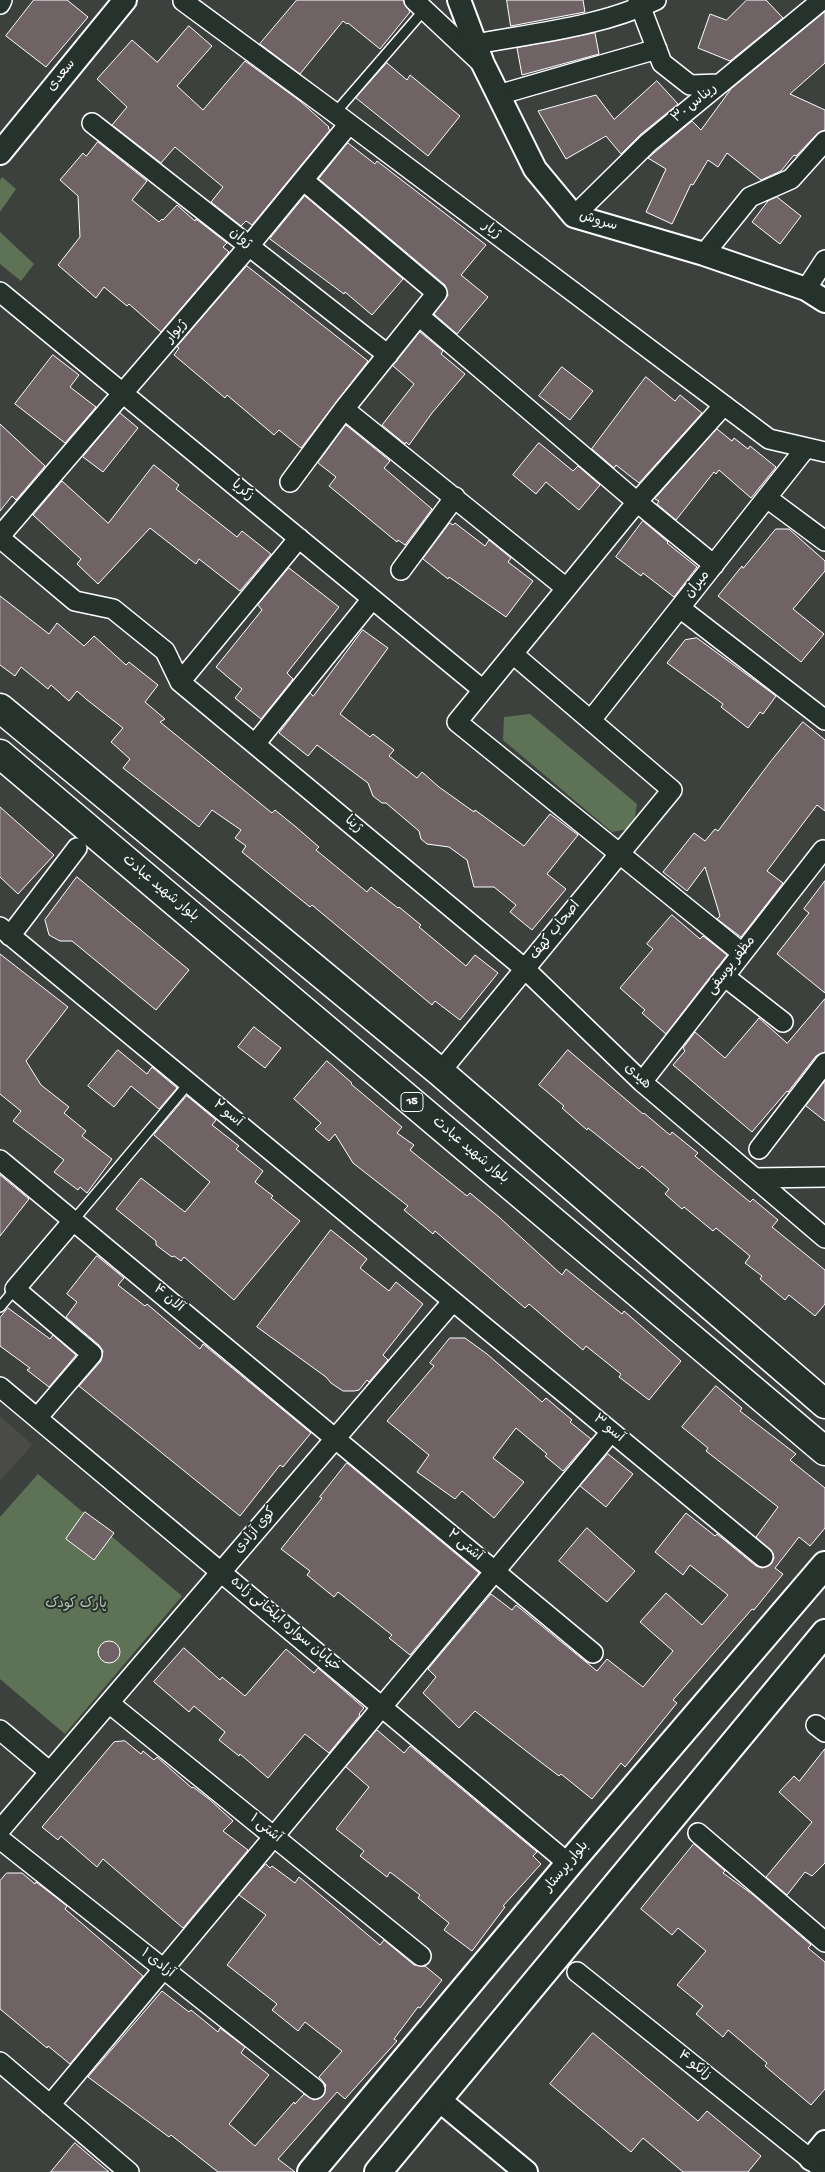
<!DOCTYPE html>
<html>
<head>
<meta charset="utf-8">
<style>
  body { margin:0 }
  canvas { display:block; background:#3c413e }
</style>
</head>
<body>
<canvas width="825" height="2172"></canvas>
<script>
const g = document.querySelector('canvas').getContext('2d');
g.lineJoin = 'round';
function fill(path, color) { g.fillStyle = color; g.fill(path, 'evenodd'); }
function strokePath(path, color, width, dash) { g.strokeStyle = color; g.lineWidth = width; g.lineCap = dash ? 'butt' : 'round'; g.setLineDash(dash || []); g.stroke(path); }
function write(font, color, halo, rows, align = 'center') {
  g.font = font + ' "Gochi Hand","Playpen Sans Arabic",sans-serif'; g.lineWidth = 4; g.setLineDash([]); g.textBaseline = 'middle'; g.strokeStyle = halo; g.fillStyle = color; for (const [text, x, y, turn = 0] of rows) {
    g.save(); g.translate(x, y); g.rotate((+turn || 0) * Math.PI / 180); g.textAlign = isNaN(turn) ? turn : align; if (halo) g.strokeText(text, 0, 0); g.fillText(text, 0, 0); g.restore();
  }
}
const built = new Path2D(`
  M0,1416L32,1445L0,1481Z`);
const green = new Path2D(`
  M2,177L16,189L0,212V180Z
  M0,232L34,264L21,281L0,264Z
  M530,714L637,804L633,828L612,832L503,740L504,717Z
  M38,1474L182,1596L65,1734L0,1679V1517Z`);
const building = new Path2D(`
  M34,0H67L88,17L46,67L6,36Z
  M297,0H403L410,12L380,49L348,23L347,24L343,21L300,74L260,44Z
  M507,0H583L585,12L511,26Z
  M747,0H766L783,18L730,61L698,48L710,14L726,20Z
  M825,12V63L790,94L825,110V130L817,134L796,156L794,155L781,171L761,180L727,153L718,167L708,160L693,185L691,184L672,224L646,212L666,169L648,158L692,121L701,130L731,89Z
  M189,26L212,46L177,86L203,110L245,61L300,101L329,127L328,128L330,130L252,225L246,221L241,226L211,202L223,187L175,147L161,163L112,125L127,107L97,79L132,40L157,62Z
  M595,33L599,54L522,75L517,48Z
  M387,63L407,80L410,75L460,116L428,156L356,98Z
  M657,81L678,104L641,134L621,154L606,136L566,159L538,111L596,95L614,119Z
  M98,142L147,181L132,200L159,222L162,219L163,220L177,205L195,221L196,219L227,243L223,247L229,252L161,332L129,304L127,306L104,287L96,298L58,265L80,237L78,196L60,180L83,153L86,156Z
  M348,143L375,164L377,161L486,245L461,275L488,297L457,334L434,314L448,295L445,285L319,179Z
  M305,196L403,279L372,315L345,292L344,294L270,239Z
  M777,197L801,216L780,244L752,222L768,201Z
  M247,266L368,361L301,448L279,430L274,435L227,395L225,398L174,355L179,348L177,347Z
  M420,332L443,351L441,354L465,374L432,413L409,445L406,442L405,444L382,425L414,384L393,366Z
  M53,355L79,375L70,387L96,407L65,443L15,404Z
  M562,367L593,391L570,420L539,396Z
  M646,377L675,401L680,395L702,413L639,483L616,465L614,468L592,449Z
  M120,413L138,428L103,472L83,457Z
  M0,424L45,466L16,500L12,496L0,511Z
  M346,425L390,461L384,468L432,509L405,545L398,540L397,542L329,486L336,477L318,463Z
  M717,429L732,441L734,438L748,449L750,446L776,467L751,498L719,470L716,474L714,472L676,520L657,504L659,501L655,499Z
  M539,443L573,471L578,466L600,485L579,510L546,482L536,494L513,475Z
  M154,465L179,485L176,489L237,537L242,531L271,554L240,591L199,559L196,564L150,528L98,584L77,564L81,559L33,515L62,481L108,523Z
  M643,521L668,542L667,543L697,567L674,597L643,573L641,576L616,557Z
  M450,523L453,525L455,523L485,546L489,540L511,558L508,562L533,581L506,617L449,577L448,579L423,559Z
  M776,529H789L825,561V571L793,609L824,634L801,662L718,596L742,566L743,568Z
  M289,568L339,607L287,673L293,679L261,719L235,698L242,689L216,667L262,610L258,605Z
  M0,596L49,634L57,623L84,646L94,636L126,665L129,662L158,685L145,702L165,719L160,722L272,813L275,810L296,827L319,847L316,850L367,892L371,887L398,908L399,907L421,925L419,927L466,966L475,955L498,973L460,1020L435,1001L432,1005L312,905L310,907L242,852L246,846L235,838L241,830L212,810L199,827L123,768L130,759L111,742L123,728L86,699L77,691L69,701L51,685L48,689L21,667L15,676L0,665Z
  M363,630L388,648L340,714L370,737L373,734L394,750L389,756L417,778L422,772L439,787L474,812L475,810L524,846L550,814L578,835L547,874L566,889L532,930L510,912L516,905L494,887H474L467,860L449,847L427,844L421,839L419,831L386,803H382L373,796L368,783L317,745L308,756L279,733L310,693L313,696Z
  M697,638L776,696L763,714L760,712L748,728L721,707L723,704L667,663L685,640Z
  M803,722L825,740V811L817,805L767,871L783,883L741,937L717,919L720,916L705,867L687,891L663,872L694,833L705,841L715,829L718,831L771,761Z
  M0,807L54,855L18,894L0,877Z
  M77,877L189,970L156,1010L72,941H60L49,935L45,920Z
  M825,881V993L777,954L809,913L804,909Z
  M672,915L700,939L703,936L727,955L666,1034L642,1013L645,1010L620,988L653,949L647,944Z
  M0,954L68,1007L26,1061L41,1085L69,1107L64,1113L86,1131L82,1136L112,1159L87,1193L80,1187L78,1190L54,1172L64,1160L13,1121L21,1111L0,1094Z
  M825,999V1052L816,1056L788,1092L787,1091L752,1132L673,1065L685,1051L683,1048L695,1032L725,1058L759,1018L787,1043Z
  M254,1027L281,1048L265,1068L238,1047Z
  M118,1050L147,1074L152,1067L177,1088L159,1109L131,1086L114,1107L88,1086Z
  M568,1050L643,1114L644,1113L670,1135L672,1132L698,1153L695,1156L750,1202L753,1199L778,1220L772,1227L825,1270V1304L815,1316L789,1295L785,1300L760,1279L762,1276L745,1263L750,1256L716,1228L713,1231L684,1207L682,1209L665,1194L669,1189L642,1166L639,1169L588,1128L587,1130L562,1108L564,1106L539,1085Z
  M327,1061L352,1083L351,1084L402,1127L397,1133L414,1145L410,1150L467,1196L470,1193L499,1217L562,1275L566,1269L622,1314L624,1311L681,1361L649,1400L619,1377L621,1374L586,1346L583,1350L529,1304L525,1308L435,1231L433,1234L404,1210L408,1206L353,1163L335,1134L329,1141L315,1129L321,1123L294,1099Z
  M825,1081V1121L806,1106Z
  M187,1096L216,1120L212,1125L239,1146L236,1149L263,1171L255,1182L273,1196L271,1198L300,1221L234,1300L184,1257L181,1261L174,1256L172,1257L156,1245V1241L116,1209L141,1178L185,1212L210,1182L154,1135Z
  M0,1175L29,1199L0,1236Z
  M331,1230L367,1259L360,1268L389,1291L396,1282L423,1304L383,1355L388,1360L369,1382L367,1380L359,1390L354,1391H343L331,1383L326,1377L257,1327Z
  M97,1256L124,1278L118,1285L145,1306L147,1304L200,1349L203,1344L311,1433L283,1467L280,1465L240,1516L79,1386L101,1361L103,1351L99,1345L66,1317L77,1302L67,1294Z
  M8,1308L50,1339L53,1335L76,1355L49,1387L27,1370L30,1368L0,1346V1318Z
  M450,1338H465L487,1354L542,1402L546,1398L572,1420L570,1422L591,1439L563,1471L545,1456L547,1454L516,1428L493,1458L524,1482L494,1518L462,1491L455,1499L417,1472L429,1455L387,1421L434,1366L430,1363Z
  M716,1386L742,1408L740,1411L796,1454L790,1460L825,1488V1528L810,1546L799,1537L775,1568L783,1574L754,1610L752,1609L673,1700L677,1703L625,1767L621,1763L592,1799L561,1774L559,1776L530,1754L475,1711L459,1728L423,1693L436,1677L428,1669L491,1594L512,1610L516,1605L597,1671L607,1659L643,1687L673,1651L640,1622L666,1593L702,1625L728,1595L690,1565L683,1575L655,1552L686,1513L715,1536L717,1534L756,1566L762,1568L771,1564L774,1558L773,1553L756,1537L778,1507L706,1451L708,1448L682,1427Z
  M608,1454L633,1474L606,1507L580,1486Z
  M347,1463L479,1573L410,1655L389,1638L392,1635L338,1592L334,1597L307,1575L310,1571L281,1549L322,1498L320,1497Z
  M85,1512L114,1533L94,1560L66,1539Z
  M587,1528L635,1571L607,1602L559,1561Z
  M98 1652a11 11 0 1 1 22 0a11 11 0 1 1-22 0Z
  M184,1648L220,1680L222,1677L245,1696L286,1649L314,1673L318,1668L364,1708L359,1714L360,1715L329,1753L305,1734L268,1778L240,1754L239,1756L219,1740L225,1732L194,1706L189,1712L154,1682Z
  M377,1730L404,1753L410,1746L537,1852L533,1856L541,1864L503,1906L505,1907L472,1951L444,1930L449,1923L418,1898L420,1895L390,1872L387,1877L360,1856L364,1851L336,1829L369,1787L346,1767Z
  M125,1741L141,1754L143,1751L154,1760L157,1757L192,1788L193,1787L209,1799L233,1821L223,1831L248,1850L183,1928L103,1859L97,1867L61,1836L58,1840L42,1827L114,1742Z
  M825,1749V1863L812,1876L805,1872L787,1895L766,1877L812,1822L779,1792L794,1776L799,1781Z
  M694,1844L725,1871L723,1873L752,1894L811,1945L808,1948L825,1962V2089L811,2105L765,2066L767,2063L728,2030L723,2037L696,2014L703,2006L677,1985L706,1951L678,1928L672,1935L641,1909Z
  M266,1864L270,1868L272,1866L295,1883L299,1877L380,1945L384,1940L414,1965L425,1966L442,1980L420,2008L418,2007L394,2039L397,2041L345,2099L337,2092L278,2159L295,2172H218L171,2135L169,2137L88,2077L162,1991L189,2012L191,2010L218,2032L220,2028L245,2047L241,2053L269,2075L229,2124L255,2146L294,2102L295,2104L304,2094L314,2100L323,2096L326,2085L319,2077L342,2051L305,2022L298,2031L272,2010L277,2004L227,1965L266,1915L239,1895Z
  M7,1873H22L35,1884L36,1882L67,1906L65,1909L143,1976L70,2064L48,2046L47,2048L0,2009V1881Z
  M593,2033L698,2121L707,2111L761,2156L748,2172H683L643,2138L631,2152L550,2084Z
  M75,2143L109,2172H51Z`);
const service = new Path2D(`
  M335,113L425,9
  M73,1221L189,1083
  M0,1307L15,1289`);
const minor = new Path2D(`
  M414,0L479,61
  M638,0L662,63L690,85L720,84
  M183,1L335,113L769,439L825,452
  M0,4L2,0
  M475,44C535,33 600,27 656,0
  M498,95L657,49
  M92,123L388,355
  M574,216L648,143L822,0
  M704,254L750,197L791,179L825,141
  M806,289L825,260
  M0,292L483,690
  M419,316L637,502L714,565
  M724,405L637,502L457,722L742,953
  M344,409L566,588
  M290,482L344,409L437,293L303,180
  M767,498L825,541
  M0,536L249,246L349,124
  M0,538L75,601L113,609L165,651L180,682L525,969L642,1082L825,1238
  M401,570L455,497
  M680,608L825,720
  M180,682L299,538
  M591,720L805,449
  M255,744L372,599
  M0,927L763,1557
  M10,936L77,848
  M724,976L783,1022
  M440,1072L672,790L513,654
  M642,1082L823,850L825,851
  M759,1149L825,1063
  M0,1160L593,1653
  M755,1178L825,1177
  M0,1387L569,1864
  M37,1418L92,1354L15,1289L73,1221
  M109,1703L421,1956
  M816,1725L825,1732
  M0,1730L50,1772
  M0,1830L453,1301
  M698,1833L825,1942
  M0,1839L315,2089
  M577,1972L825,2171
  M0,2062L129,2172
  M50,2105L611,1432`);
const tertiary = new Path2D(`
  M459,0L483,64L535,169L574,216L704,254L806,289L825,301
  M0,153L125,0
  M438,2099L526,2172
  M811,2159L825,2142`);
const secondary = new Path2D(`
  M311,2172L569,1864L825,1565
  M378,2172L825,1633`);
const primary = new Path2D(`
  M0,708L440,1072L825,1404
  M0,754L825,1451`);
const shields = [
  [412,1102,22]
];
const shieldNames = [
  ["15",412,1102]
];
const streetNames = [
  ["سعدی",62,76,-51],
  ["ریناس ۳۰",695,104,-39],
  ["سروش",598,222,17],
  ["ژیار",491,231,37],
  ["ژوان",240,239,38],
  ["ژیوار",177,332,-50],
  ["زکریا",242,491,40],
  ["میران",698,585,-51],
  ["ژینا",353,825,40],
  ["بلوار شهید عبادت",160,889,40],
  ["اصحاب کهف",556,931,-51],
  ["مظفر یوسفی",732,966,-52],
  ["هیدی",637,1077,43],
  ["آسو ۲",227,1114,40],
  ["بلوار شهید عبادت",470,1151,40],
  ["آلان ۴",168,1299,40],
  ["آسو ۳",608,1429,40],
  ["کوی آزادی",256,1531,-49],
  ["آشتی ۲",464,1546,40],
  ["خیابان سواره ایلخانی زاده",285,1625,40],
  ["آشتی ۱",265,1829,39],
  ["بلوار پرستار",567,1867,-50],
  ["آزادی ۱",157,1964,38],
  ["زانکو ۴",694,2066,39]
];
const parkNames = [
  ["پارک کودک",76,1605]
];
fill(built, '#4b4b4a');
fill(green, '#5e7255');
fill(building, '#6f6366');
strokePath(building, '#fff', 1);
strokePath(service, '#fff', 12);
strokePath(minor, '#fff', 22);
strokePath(tertiary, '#fff', 26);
strokePath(secondary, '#fff', 30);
strokePath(primary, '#fff', 31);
strokePath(service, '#26332d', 9);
strokePath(minor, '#26332d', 19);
strokePath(tertiary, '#26332d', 22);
strokePath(secondary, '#26332d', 26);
strokePath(primary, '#26332d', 28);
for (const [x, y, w] of shields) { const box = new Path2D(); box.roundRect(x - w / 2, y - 9.5, w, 19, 4); g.fillStyle = '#26332d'; g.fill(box); strokePath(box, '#fff', 1); }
write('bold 12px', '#fff', null, shieldNames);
write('14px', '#fff', '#26332d', streetNames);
write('14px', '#b7c0b2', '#26332d', parkNames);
</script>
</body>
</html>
